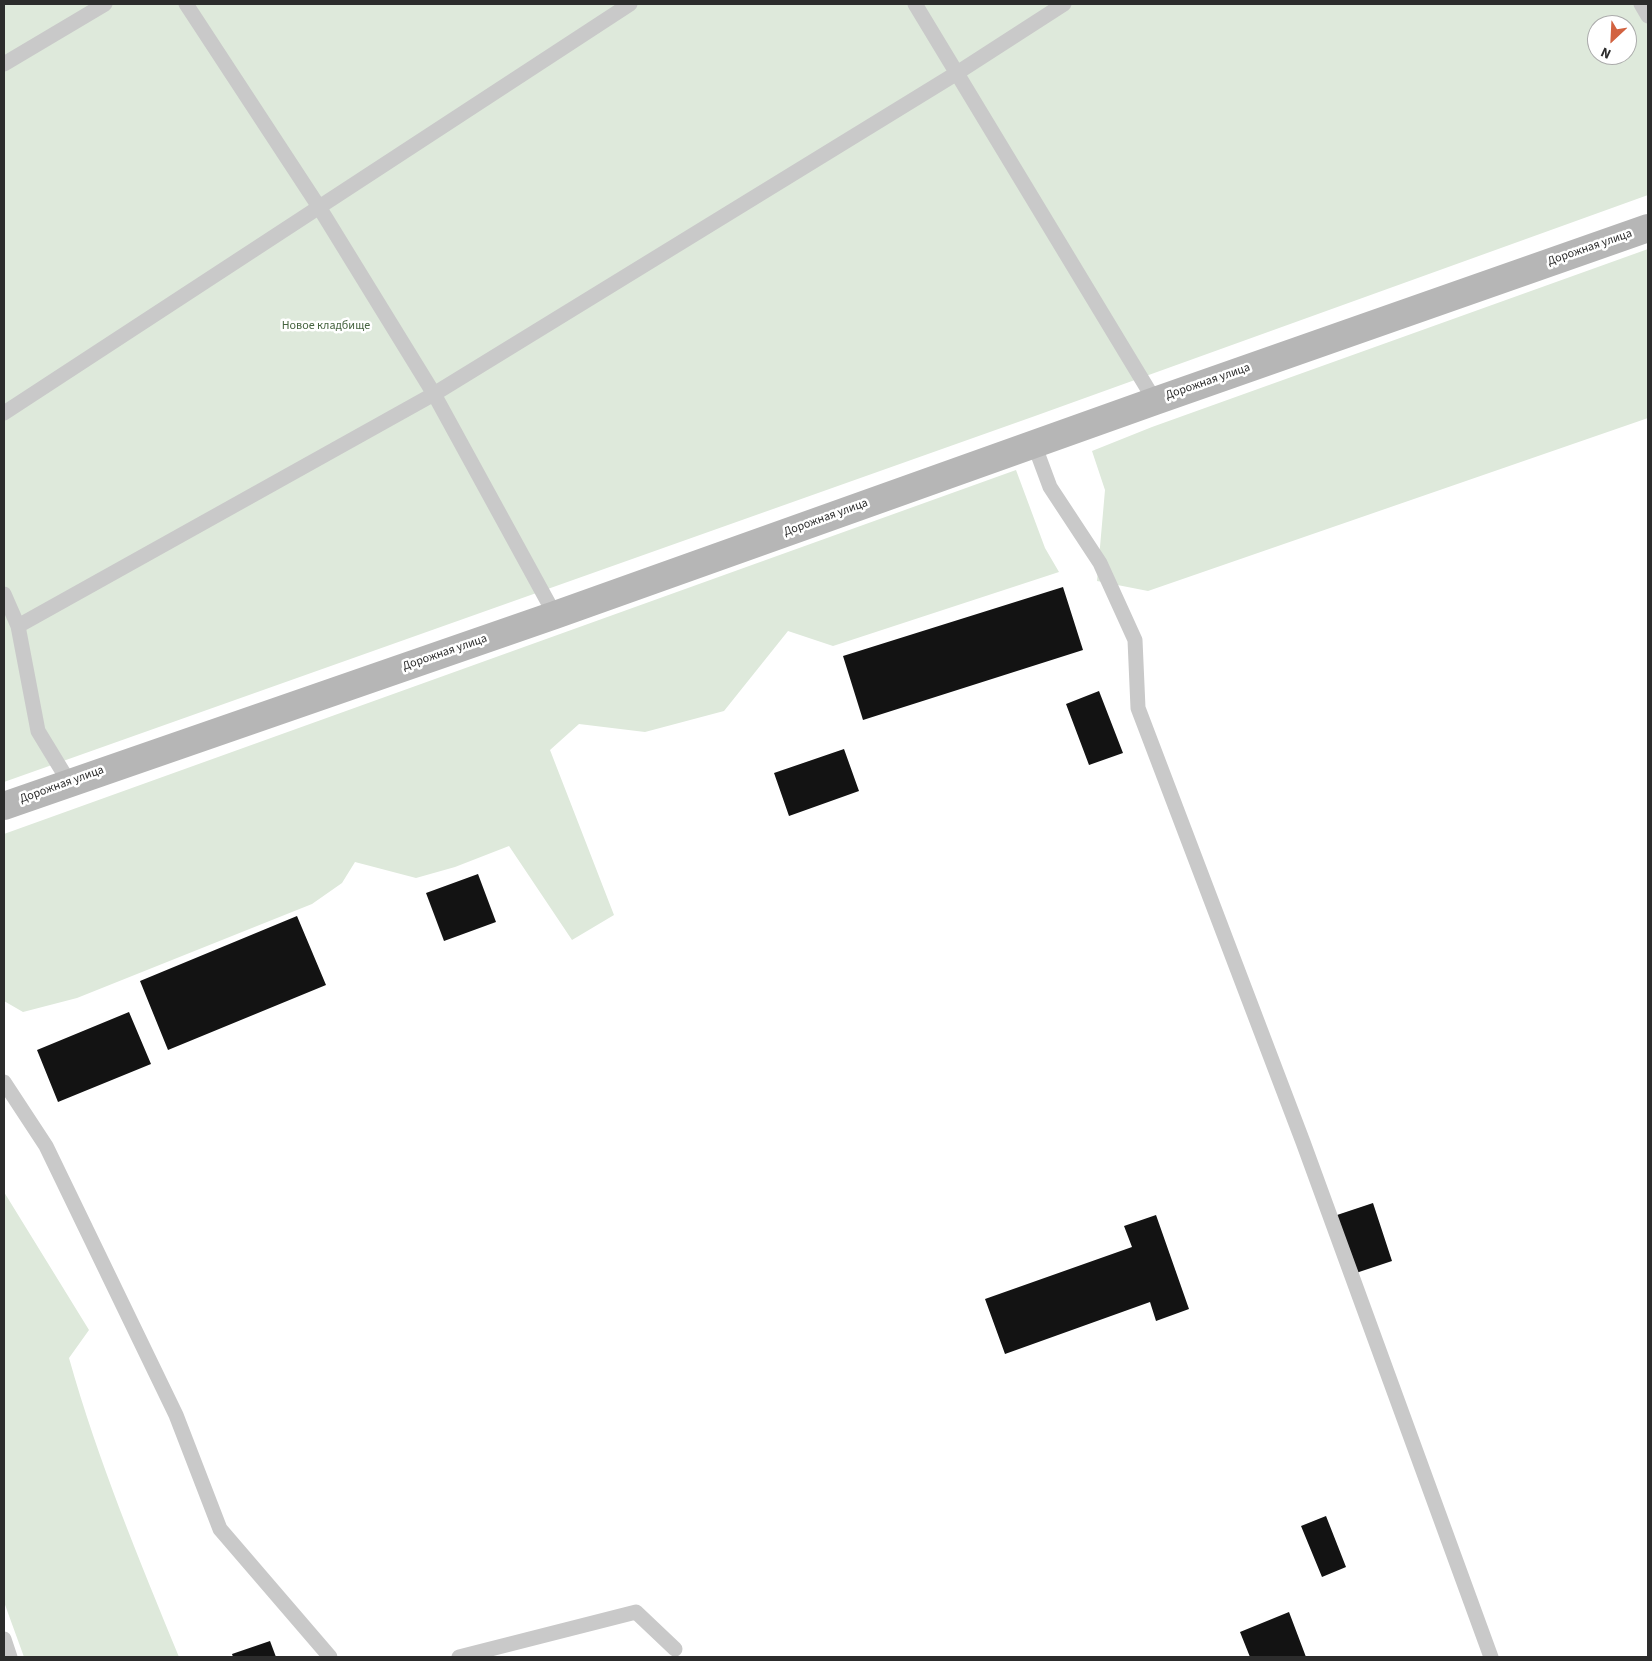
<!DOCTYPE html>
<html>
<head>
<meta charset="utf-8">
<style>
  body { margin:0 }
  #map { position:relative; width:1652px; height:1661px; overflow:hidden; background:#fff; font-family:"Source Sans 3",sans-serif }
  canvas { display:block }
  .frame { position:absolute; inset:0; border:5px solid #2c2c2c; pointer-events:none }
  .north { position:absolute; left:1587px; top:15px; width:50px; height:50px; box-sizing:border-box; background:#fff; border:1px solid #ababab; border-radius:50%; rotate:205deg; font-size:14px; font-weight:700; line-height:20px; text-align:center; color:#2c2c2c }
  .north::after { content:''; display:block; margin:auto; width:18px; height:22px; background:#d26240; clip-path:polygon(50% 0,100% 100%,50% 72%,0 100%) }
</style>
</head>
<body>
<div id="map">
<canvas width="1652" height="1661"></canvas>
<div class="frame"></div>
<div class="north">N</div>
</div>
<script>
const g = document.querySelector('canvas').getContext('2d');
g.lineJoin = 'round';
function fill(path, color) { g.fillStyle = color; g.fill(path, 'evenodd'); }
function strokePath(path, color, width, dash) { g.strokeStyle = color; g.lineWidth = width; g.lineCap = dash ? 'butt' : 'round'; g.setLineDash(dash || []); g.stroke(path); }
function write(font, color, halo, rows, align = 'center') {
  g.font = font + ' "Source Sans 3",sans-serif'; g.lineWidth = 5; g.setLineDash([]); g.textBaseline = 'middle'; g.strokeStyle = halo; g.fillStyle = color; for (const [text, x, y, turn = 0] of rows) {
    g.save(); g.translate(x, y); g.rotate((+turn || 0) * Math.PI / 180); g.textAlign = isNaN(turn) ? turn : align; if (halo) g.strokeText(text, 0, 0); g.fillText(text, 0, 0); g.restore();
  }
}
const green = new Path2D(`
  M4,4H1648V195L1035,416L4,782ZM1597,25H1627V55H1597Z
  M1648,249V418L1148,591L1097,581L1105,490L1092,451L1152,427Z
  M1016,470L1045,548L1059,572L833,646L788,631L724,711L645,732L579,724L550,750L614,915L572,940L509,846L455,867L416,878L355,862L342,883L312,904L77,998L23,1012L4,1001V834Z
  M4,1192L89,1330L69,1358C98,1461 139,1559 179,1657H24L4,1602Z`);
const building = new Path2D(`
  M1063,587L1083,650L863,720L843,656Z
  M1099,691L1123,753L1089,765L1066,704Z
  M844,749L859,791L789,816L774,773Z
  M478,874L496,922L444,941L426,893Z
  M297,916L326,985L168,1050L140,981Z
  M129,1012L151,1064L58,1102L37,1050Z
  M1373,1203L1392,1261L1356,1273L1337,1215Z
  M1156,1215L1189,1309L1156,1321L1150,1302L1005,1354L985,1299L1132,1247L1124,1226Z
  M1326,1516L1346,1567L1322,1577L1301,1526Z
  M1289,1612L1306,1657H1250L1240,1632Z
  M270,1641L276,1657H233L232,1654Z`);
const lane = new Path2D(`
  M186,4L319,207L434,394L555,615
  M915,4L1155,401
  M1641,4L1648,16
  M4,64L105,4
  M4,413L630,4
  M1034,444L1050,487L1100,563L1135,640L1138,708L1303,1142L1491,1657
  M4,594L18,626L38,731L69,782
  M18,626L434,394L957,73L1064,4
  M4,1082L46,1146L176,1415L220,1529L330,1657
  M4,1639L10,1657
  M459,1657L636,1612L675,1649`);
const secondary = new Path2D(`
  M4,806L555,615L1155,401L1648,228`);
const streetNames = [
  ["Дорожная улица",1590,248,-19],
  ["Дорожная улица",1208,382,-19],
  ["Дорожная улица",826,518,-20],
  ["Дорожная улица",445,653,-19],
  ["Дорожная улица",62,785,-20]
];
const parkNames = [
  ["Новое кладбище",326,326]
];
fill(green, '#dee9db');
fill(building, '#131313');
strokePath(lane, '#c9c9c9', 15);
strokePath(secondary, '#b6b6b6', 28);
write('12px', '#2c2c2c', '#fff', streetNames);
write('12px', '#45633f', '#fff', parkNames);
</script>
</body>
</html>
